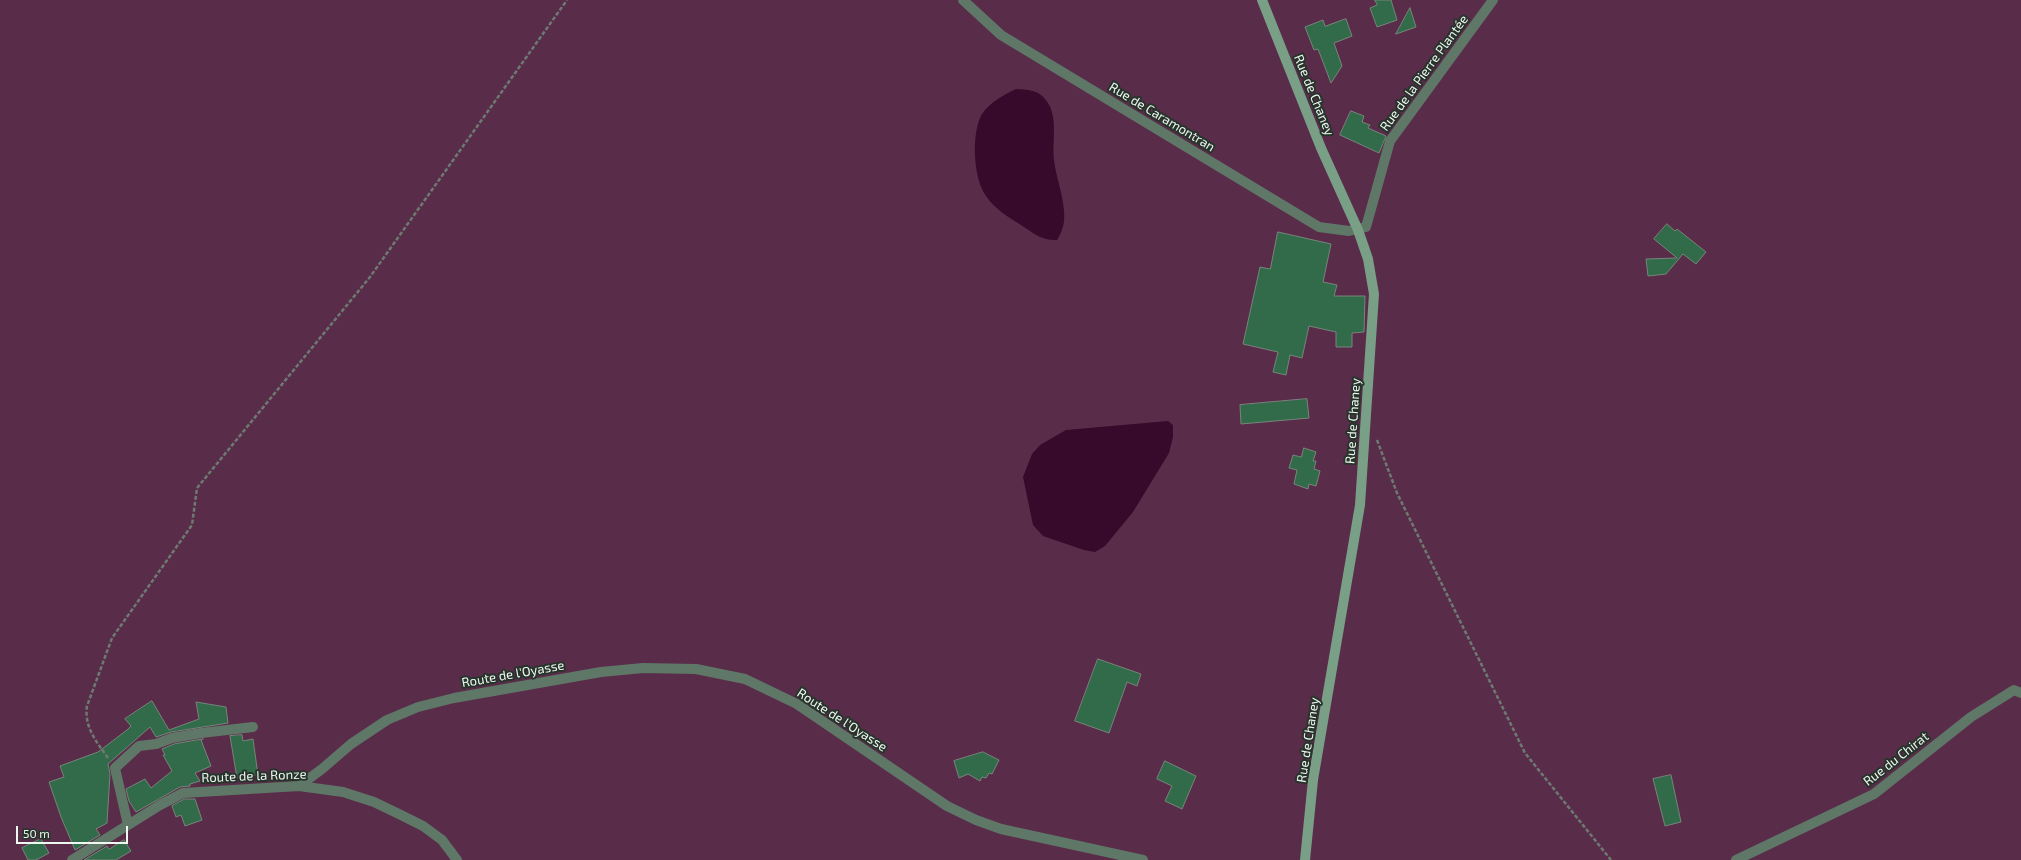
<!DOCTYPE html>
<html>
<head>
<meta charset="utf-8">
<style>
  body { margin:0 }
  #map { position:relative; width:2021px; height:860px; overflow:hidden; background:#27342b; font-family:"Exo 2",sans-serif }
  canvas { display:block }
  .scale { position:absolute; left:16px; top:826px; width:112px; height:18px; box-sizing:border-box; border:2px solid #eff7f1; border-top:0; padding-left:5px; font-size:12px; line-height:14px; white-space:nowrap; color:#eff7f1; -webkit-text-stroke:3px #27342b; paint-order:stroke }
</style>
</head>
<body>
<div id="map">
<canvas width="2021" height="860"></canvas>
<div class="scale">50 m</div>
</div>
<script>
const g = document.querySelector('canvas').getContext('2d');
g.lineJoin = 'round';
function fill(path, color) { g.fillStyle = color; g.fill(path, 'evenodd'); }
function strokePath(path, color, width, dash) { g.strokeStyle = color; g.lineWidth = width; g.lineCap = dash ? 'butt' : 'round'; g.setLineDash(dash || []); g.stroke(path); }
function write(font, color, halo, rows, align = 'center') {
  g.font = font + ' "Exo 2",sans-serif'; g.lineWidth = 4; g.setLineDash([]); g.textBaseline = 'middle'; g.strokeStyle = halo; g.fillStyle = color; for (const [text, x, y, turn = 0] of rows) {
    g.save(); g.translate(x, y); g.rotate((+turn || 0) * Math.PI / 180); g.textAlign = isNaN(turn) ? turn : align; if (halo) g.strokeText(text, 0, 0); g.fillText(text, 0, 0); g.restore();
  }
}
const green = new Path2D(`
  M0,0H2021V860H0Z`);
const water = new Path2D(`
  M1016,89C1030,90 1040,90 1048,103C1058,119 1052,142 1054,160C1056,177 1063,194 1064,211C1065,222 1063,231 1057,240C1040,240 1035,234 1021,225C1008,217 995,209 986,196C973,178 971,133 982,114C989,103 1005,94 1016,89Z
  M1168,421L1173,425V437L1169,453L1133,512L1105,546L1095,552L1084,550L1043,536L1033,525L1023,477L1032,454L1040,445L1066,430Z`);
const building = new Path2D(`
  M1375,0H1391L1397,20L1377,27L1370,8L1377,5Z
  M1410,8L1416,27L1396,34Z
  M1346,19L1352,36L1334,43L1342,66L1331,83L1318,49L1314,50L1305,27L1323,20L1325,26Z
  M1351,111L1364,116L1362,122L1370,125L1368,128L1386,136L1379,153L1340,135Z
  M1667,224L1675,231L1677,229L1706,252L1696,264L1683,254L1666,274L1648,276L1646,259L1677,258L1654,239Z
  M1278,232L1331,244L1323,282L1337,285L1334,296H1365L1364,332L1352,333V347H1336V332L1309,326L1302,358L1290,355L1286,375L1273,372L1278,352L1243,344L1260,267L1270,269Z
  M1307,399L1309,418L1241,424L1240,405Z
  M1304,448L1316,452L1313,461H1316L1314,469L1320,471L1316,486L1309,484L1308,489L1294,484L1297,470L1289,468L1293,455L1301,457Z
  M1098,659L1141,674L1137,686L1127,682L1109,733L1075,721Z
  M152,701L169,730L199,719L196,702L226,707L228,723L171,732L156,737L150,727L108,764L110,774L107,823L96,829L100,835L75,850L61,817L49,782L64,777L60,766L98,752L127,730L131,726L125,719Z
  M242,735L243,741L253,739L258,775L237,778L230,736Z
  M203,739L201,740L211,766L195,773L200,781L190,784V786L180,787L136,812L129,801L126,789L145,779L151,788L172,771L163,755H165L162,749L174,744Z
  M983,752L999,760L992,774L989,773L986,778L982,777L980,781L968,774L959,778L954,761Z
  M1165,761L1196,776L1182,809L1165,801L1172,786L1157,779Z
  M1671,775L1681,822L1665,826L1653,779Z
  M185,799H195L202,820L185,826L181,815L176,817L172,806Z
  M41,839L49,853L36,860H28L22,848Z
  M124,840L131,851L116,860H84L107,846L109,849Z`);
const path = new Path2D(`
  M1377,440L1397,493L1525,753L1611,860
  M108,758C96,741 84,727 87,706L112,638L192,525L197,488L370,277L567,0`);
const street = new Path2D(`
  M963,0L1001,35L1319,227L1349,231L1366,227L1390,141L1493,0
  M299,786L322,769L351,744L387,720L418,707L454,698L601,672L643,668L696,669L745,679L797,704L947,806L976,820L1001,829L1143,860
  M128,825L115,768L139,746L156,744L172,738L201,733L253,727
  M72,860L160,805L183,793L299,786L343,792L374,802L401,815L423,826L442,840L457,860
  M1736,860L1874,794L1971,717L2014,690L2021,693`);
const secondary = new Path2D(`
  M1262,0L1321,148L1358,230L1368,259L1374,294L1360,505L1313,780L1305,860`);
const streetNames = [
  ["Rue de la Pierre Plantée",1424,73,-54],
  ["Rue de Chaney",1314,95,68],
  ["Rue de Caramontran",1162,117,31],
  ["Rue de Chaney",1353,421,-86],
  ["Route de l'Oyasse",513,674,-10],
  ["Route de l'Oyasse",842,720,33],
  ["Rue de Chaney",1308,740,-81],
  ["Rue du Chirat",1896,759,-38],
  ["Route de la Ronze",254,776,-2]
];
fill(green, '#592d4a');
fill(water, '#37092a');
fill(building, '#326b49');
strokePath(building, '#76857a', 1);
strokePath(path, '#6e7971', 2.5, [4, 2]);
strokePath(street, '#5f7767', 10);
strokePath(secondary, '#799f86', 10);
write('13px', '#eff7f1', '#27342b', streetNames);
</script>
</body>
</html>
